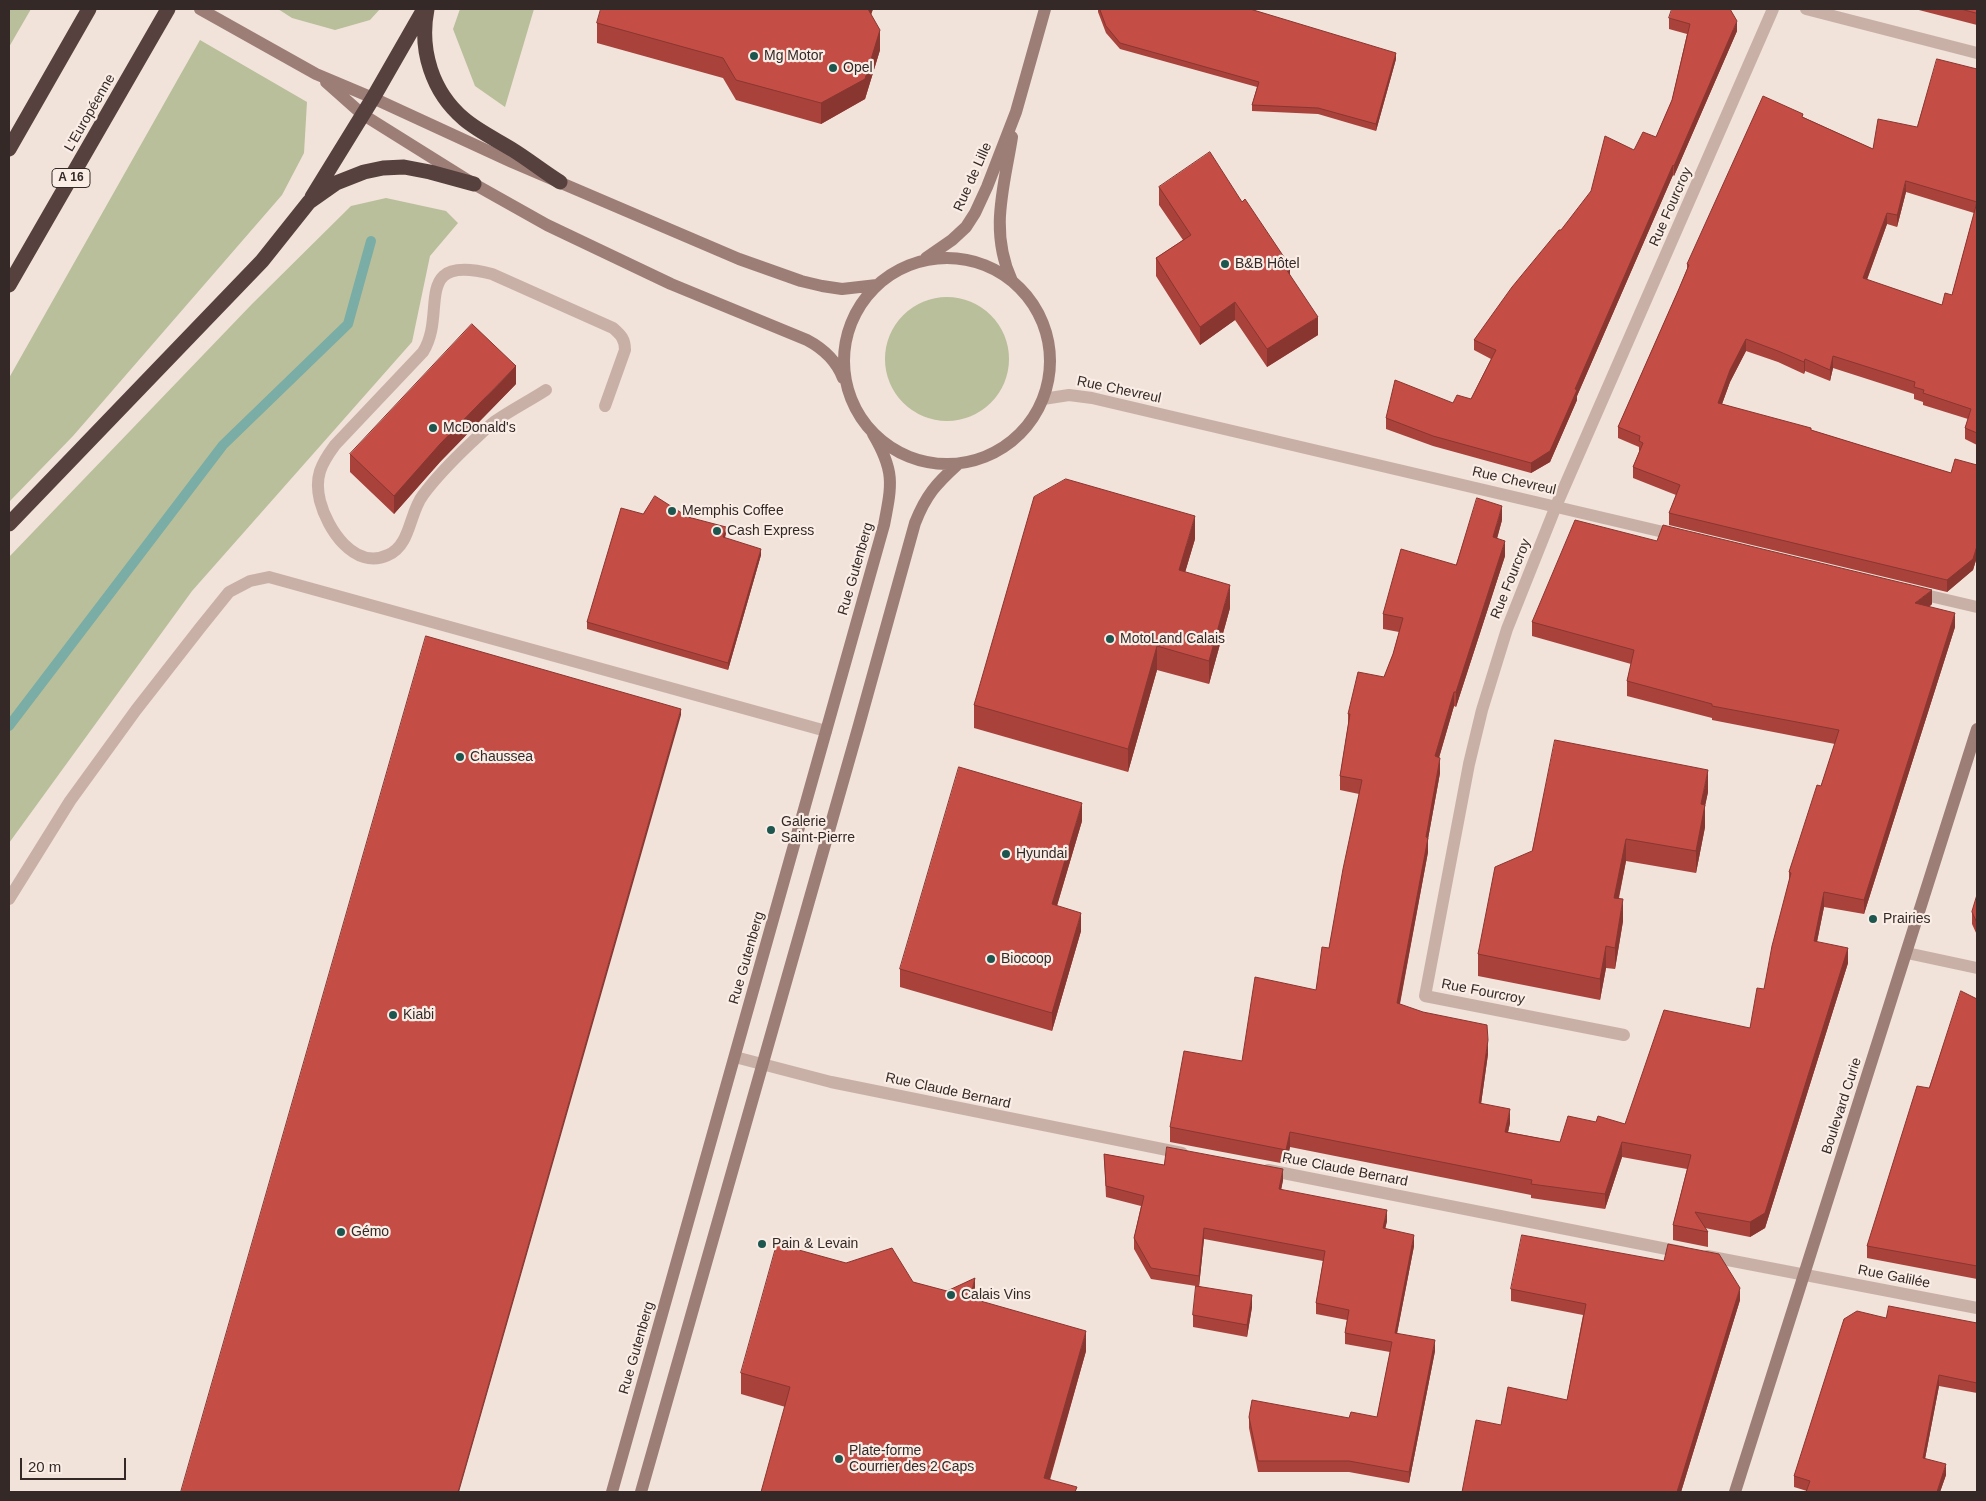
<!DOCTYPE html>
<html>
<head>
<meta charset="utf-8">
<style>
  body { margin:0 }
  #map { position:relative; width:1986px; height:1501px; overflow:hidden; background:#f1e2da; font-family:Arial,sans-serif }
  canvas { display:block }
  .frame { position:absolute; inset:0; border:10px solid #352927; pointer-events:none }
  .scale { position:absolute; left:20px; top:1458px; width:106px; height:22px; box-sizing:border-box; border:2px solid #352927; border-top:0; padding-left:6px; font-size:15px; line-height:18px; white-space:nowrap; color:#352927; -webkit-text-stroke:4px #f9ede6; paint-order:stroke }
</style>
</head>
<body>
<div id="map">
<canvas width="1986" height="1501"></canvas>
<div class="frame"></div>
<div class="scale">20 m</div>
</div>
<script>
const g = document.querySelector('canvas').getContext('2d');
g.lineJoin = 'round';
function fill(path, color) { g.fillStyle = color; g.fill(path, 'evenodd'); }
function strokePath(path, color, width, dash) { g.strokeStyle = color; g.lineWidth = width; g.lineCap = dash ? 'butt' : 'round'; g.setLineDash(dash || []); g.stroke(path); }
function write(font, color, halo, rows, align = 'center') {
  g.font = font + ' Arial,sans-serif'; g.lineWidth = 4.5; g.setLineDash([]); g.textBaseline = 'middle'; g.strokeStyle = halo; g.fillStyle = color; for (const [text, x, y, turn = 0] of rows) {
    g.save(); g.translate(x, y); g.rotate((+turn || 0) * Math.PI / 180); g.textAlign = isNaN(turn) ? turn : align; if (halo) g.strokeText(text, 0, 0); g.fillText(text, 0, 0); g.restore();
  }
}
const green = new Path2D(`
  M9,9H31L9,47Z
  M278,9H380L370,20L335,30L292,18Z
  M460,9H534L505,107L475,86L453,29Z
  M200,40L307,102L304,153L282,195L73,436L9,502V378Z
  M386,198L446,211L458,223L430,256L412,342L192,591L9,843V557L252,304L351,206Z
  M885 359a62 62 0 1 1 124 0a62 62 0 1 1-124 0Z`);
const stream = new Path2D(`
  M9,726L223,445L348,324L371,241`);
const lane = new Path2D(`
  M546,390C529,401 511,410 494,422C486,428 479,436 472,442C454,459 437,476 423,495C409,513 411,545 388,555C354,571 327,528 320,501C314,477 321,464 335,445L423,352C448,313 410,253 492,274L613,328C621,335 625,339 625,350L605,406
  M9,899L70,801L136,710L200,628L229,592L250,581L269,577L826,731`);
const street = new Path2D(`
  M1806,9L1977,53
  M1043,399L1069,395L1092,398L1676,535
  M1917,593L1977,607
  M1907,953L1977,968
  M1624,1035L1425,996L1469,764L1482,710L1507,629L1556,506L1773,9
  M735,1057L831,1082L1182,1153
  M1268,1170L1682,1252
  M1707,1256L1977,1308`);
const secondary = new Path2D(`
  M200,9L316,74L373,98L512,162L739,259L801,281L822,286L842,289L877,285
  M326,82L362,114L474,184L547,225L671,284L807,340C824,349 836,360 843,378
  M926,258L952,240L966,227L975,213L987,187L1016,112L1045,9
  M844 361a103 103 0 1 1 206 0a103 103 0 1 1-206 0Z
  M1012,281C989,231 1004,188 1012,137
  M612,1492L884,525C892,484 895,471 873,434
  M641,1492L859,725L915,523C926,495 936,484 958,464
  M1735,1492L1977,729`);
const highway = new Path2D(`
  M427,9C419,50 432,92 464,119C478,131 497,140 513,150C529,160 544,172 560,182
  M9,149L89,9
  M312,197L373,98L424,9
  M9,285L168,9
  M9,524L262,261L309,202L336,183L364,172L383,168L404,167L430,172L474,184`);
const wall = new Path2D(`
  M601,9H873L871,14L880,50L865,99L821,124L736,100L723,78L597,43V23Z
  M1098,9H1250L1396,59L1376,131L1318,114L1252,111V105L1257,87L1120,49L1106,33L1098,12Z
  M1915,9H1977V25Z
  M1669,18L1737,31L1684,153L1674,176L1673,175L1577,396V400L1550,462L1531,473L1433,446L1386,429V418L1471,399L1491,359L1474,350V340L1561,230L1634,150L1656,137L1672,100L1687,34L1669,29Z
  M1977,69V445L1965,439V428L1968,419L1923,405V402L1914,399V394L1833,368L1830,381L1805,371L1804,374L1778,362L1746,351L1730,382L1722,404L1811,430L1951,473L1977,465V557L1973,570L1947,592L1669,525V513L1676,495L1633,478V467L1639,452V447L1618,438V427L1678,291L1687,269V264L1803,117L1873,149L1917,127ZM1906,192L1974,213L1952,295L1942,305L1867,280L1887,224L1897,227Z
  M1159,187L1290,275L1318,335L1267,367L1235,320L1200,345L1156,276V258L1183,240L1159,205Z
  M516,384L440,462L394,514L350,472V454Z
  M643,514L688,517L726,533L725,538L761,555L728,670L587,629V622Z
  M1502,520L1497,539L1505,556L1456,707L1454,706L1439,758L1440,773L1428,839V852L1400,1004L1488,1054L1481,1104L1510,1123L1508,1132L1560,1142L1596,1122L1625,1124L1750,1028L1764,989L1789,881V872L1821,786L1835,744L1712,720V718L1627,696V681L1631,664L1532,636V622L1657,541L1932,604L1929,607L1955,627L1864,914L1824,907L1817,942L1848,963L1765,1228L1750,1237L1705,1228L1708,1232V1247L1673,1240V1225L1687,1169L1622,1157L1605,1209L1531,1198V1195L1290,1147L1286,1164L1170,1142V1127L1242,1061L1316,990L1329,948L1359,794L1340,790V776L1348,725V714L1384,677L1393,654L1399,632L1383,629V614L1456,565Z
  M1195,539L1185,572L1230,608L1209,684L1157,670L1128,772L974,728V705Z
  M1708,792L1705,805V827L1696,873L1626,861L1619,898L1623,921L1615,969L1606,968L1600,1000L1478,976V954L1532,851Z
  M1082,821L1057,906L1081,931L1052,1031L900,987V969Z
  M1977,895V935L1972,924V912Z
  M1977,999V1279L1867,1258V1246L1929,1088Z
  M1104,1154L1164,1165L1283,1180L1281,1190L1387,1221L1385,1228L1414,1246L1397,1333L1435,1351L1409,1483L1349,1472H1258L1249,1428V1417L1349,1418L1377,1417L1390,1352L1345,1344V1333L1347,1320L1316,1314V1303L1323,1261L1204,1239L1199,1286L1252,1307L1247,1337L1193,1327V1315L1196,1286L1151,1279L1134,1249V1238L1141,1206L1106,1197Z
  M913,1282L975,1299L1086,1351L1050,1480L1077,1492L741,1394V1373Z
  M1511,1289L1740,1300L1681,1492L1501,1425L1567,1400L1583,1315L1511,1301Z
  M1886,1318L1977,1323V1393L1939,1386L1925,1459L1946,1475L1940,1492H1806L1807,1491L1794,1487V1476Z`);
const shadedWall = new Path2D(`
  M867,9H873L867,27Z
  M1737,21V31L1674,176V166Z
  M880,30V50L865,99L821,124V103Z
  M1396,53V59L1376,131V124Z
  M1673,165V175L1577,396V400L1550,462L1531,473V463L1575,389Z
  M1906,181V192L1897,227V215Z
  M1887,213V224L1863,290V278Z
  M1290,266V284L1286,269Z
  M1235,302V320L1200,345V327Z
  M1318,317V335L1267,367V349Z
  M1746,339V351L1730,382L1718,415V403L1730,370Z
  M1833,356V368L1830,381V370Z
  M1805,359V371L1804,374V362Z
  M516,366V384L440,462L394,514V496L440,444Z
  M1502,506V520L1493,552V537Z
  M1195,516V539L1179,593V570Z
  M726,527V533L723,544V537Z
  M1505,541V556L1456,707V692Z
  M1977,546V557L1973,570L1947,592V580Z
  M761,549V555L728,670V663Z
  M1230,585V608L1209,684V661Z
  M1932,590V604L1915,618V603Z
  M1955,613V627L1864,914V900Z
  M1157,646V670L1128,772V749Z
  M1454,692V706L1435,771V756Z
  M681,709V715L459,1492H458Z
  M1440,758V773L1428,839V852L1397,1018V1003Z
  M1708,770V792L1701,826V804Z
  M1082,803V821L1052,922V904Z
  M1705,805V827L1696,873V851Z
  M1626,839V861L1614,920V898Z
  M1824,892V907L1814,956V941Z
  M1623,899V921L1615,969V948Z
  M1081,913V931L1052,1031V1013Z
  M1606,946V968L1600,1000V979Z
  M1848,948V963L1765,1228L1750,1237V1222Z
  M1488,1040V1054L1479,1118V1103Z
  M1510,1109V1123L1505,1146V1132Z
  M1290,1132V1147L1286,1164V1150Z
  M1622,1142V1157L1605,1209V1194Z
  M1283,1169V1180L1279,1200V1189Z
  M1387,1210V1221L1383,1239V1228Z
  M1204,1228V1239L1199,1287V1276Z
  M1414,1235V1246L1395,1344V1333Z
  M975,1278V1299L970,1318V1298Z
  M1740,1288V1300L1681,1492H1677Z
  M1252,1295V1307L1247,1337V1325Z
  M1086,1331V1351L1046,1492L1044,1478Z
  M1435,1340V1351L1409,1483V1472Z
  M1939,1375V1386L1923,1469V1458Z
  M1946,1464V1475L1940,1492H1937Z`);
const building = new Path2D(`
  M601,9H868L880,30L865,79L821,103L736,80L723,58L597,23Z
  M1100,9H1250L1396,53L1376,124L1318,108L1252,105L1259,82L1120,43L1106,26Z
  M1672,9H1730L1737,21L1684,143L1674,166L1673,165L1575,389L1577,390L1550,451L1531,463L1433,436L1386,418L1395,380L1453,403L1457,395L1471,399L1496,350L1474,340L1512,287L1559,230H1561L1591,191L1605,136L1634,150L1643,132L1656,137L1672,100L1690,24L1669,18Z
  M1961,9H1977V13Z
  M1937,59L1977,69V433L1965,428L1971,409L1923,393L1924,390L1914,387L1915,382L1833,356L1830,370L1805,359L1804,362L1778,351L1746,339L1730,370L1718,403L1811,428V430L1951,473L1955,459L1977,465V546L1973,559L1947,580L1669,513L1680,485L1633,467L1643,443L1639,441L1640,436L1618,427L1678,291L1689,265L1687,264L1763,96L1803,114L1802,117L1873,149L1878,119L1917,127ZM1906,181L1977,202L1952,295L1945,293L1942,305L1863,278L1887,213L1897,215Z
  M1210,152L1242,202L1245,199L1290,266L1286,269L1318,317L1267,349L1235,302L1200,327L1156,258L1191,235L1159,187Z
  M472,324L516,366L440,444L394,496L350,454Z
  M1066,479L1195,516L1179,570L1230,585L1209,661L1157,646L1128,749L974,705L1034,497Z
  M655,496L688,517L726,527L723,537L761,549L728,663L587,622L621,508L643,514Z
  M1477,498L1502,506L1493,537L1505,541L1456,692H1454L1435,756L1440,758L1426,837L1428,838L1397,1003L1423,1012L1487,1025L1488,1040L1479,1103L1510,1109L1505,1132L1560,1142L1568,1116L1596,1122L1598,1116L1625,1124L1664,1010L1750,1028L1757,988L1764,989L1772,946L1791,873L1789,872L1817,785L1821,786L1839,730L1712,706V704L1627,681L1634,650L1532,622L1575,520L1657,541L1663,525L1932,590L1915,603L1955,613L1864,900L1824,892L1814,941L1848,948L1765,1213L1750,1222L1695,1212L1708,1232L1673,1225L1691,1155L1622,1142L1605,1194L1531,1184L1532,1180L1290,1132L1286,1150L1170,1127L1184,1051L1242,1061L1255,977L1316,990L1322,947L1329,948L1343,869L1362,780L1340,776L1350,714H1348L1358,672L1384,677L1393,654L1403,618L1383,614L1401,549L1456,565Z
  M426,636L681,709L458,1492H181Z
  M1555,740L1708,770L1701,804L1705,805L1696,851L1626,839L1614,898L1623,899L1615,948L1606,946L1600,979L1478,954L1495,867L1532,851Z
  M959,767L1082,803L1052,904L1081,913L1052,1013L900,969Z
  M1977,895V923L1972,912Z
  M1961,991L1977,999V1266L1867,1246L1917,1086L1929,1088Z
  M1167,1147L1283,1169L1279,1189L1387,1210L1383,1228L1414,1235L1395,1333L1435,1340L1409,1472L1349,1461H1258L1249,1417L1252,1400L1349,1418L1351,1412L1377,1417L1392,1342L1345,1333L1349,1310L1316,1303L1325,1251L1204,1228L1199,1276L1151,1268L1134,1238L1144,1196L1106,1186L1104,1154L1164,1165Z
  M1522,1235L1664,1261L1668,1244L1719,1254L1740,1288L1677,1492H1462L1476,1420L1501,1425L1508,1387L1567,1400L1586,1304L1511,1289Z
  M777,1244L846,1263L892,1248L913,1282L947,1291L975,1278L970,1298L1086,1331L1044,1478L1077,1487L1075,1492H761L790,1387L741,1373Z
  M1196,1286L1252,1295L1247,1325L1193,1315Z
  M1889,1306L1977,1323V1383L1939,1375L1923,1458L1946,1464L1937,1492H1806L1810,1481L1794,1476L1844,1319L1857,1311L1886,1318Z`);
const markers = [
  [754,56,5,"#1d554f"],
  [833,68,5,"#1d554f"],
  [1225,264,5,"#1d554f"],
  [433,428,5,"#1d554f"],
  [672,511,5,"#1d554f"],
  [717,531,5,"#1d554f"],
  [1110,639,5,"#1d554f"],
  [460,757,5,"#1d554f"],
  [771,830,5,"#1d554f"],
  [1006,854,5,"#1d554f"],
  [1873,919,5,"#1d554f"],
  [991,959,5,"#1d554f"],
  [393,1015,5,"#1d554f"],
  [341,1232,5,"#1d554f"],
  [762,1244,5,"#1d554f"],
  [951,1295,5,"#1d554f"],
  [839,1459,5,"#1d554f"]
];
const shields = [
  [71,178,38]
];
const shieldNames = [
  ["A 16",71,178]
];
const poiNames = [
  ["Mg Motor",764,56],
  ["Opel",843,68],
  ["B&B Hôtel",1235,264],
  ["McDonald's",443,428],
  ["Memphis Coffee",682,511],
  ["Cash Express",727,531],
  ["MotoLand Calais",1120,639],
  ["Chaussea",470,757],
  ["Galerie",781,822],
  ["Saint-Pierre",781,838],
  ["Hyundai",1016,854],
  ["Prairies",1883,919],
  ["Biocoop",1001,959],
  ["Kiabi",403,1015],
  ["Gémo",351,1232],
  ["Pain & Levain",772,1244],
  ["Calais Vins",961,1295],
  ["Plate-forme",849,1451],
  ["Courrier des 2 Caps",849,1467]
];
const streetNames = [
  ["L'Européenne",90,113,-60],
  ["Rue de Lille",973,177,-66],
  ["Rue Fourcroy",1671,207,-66],
  ["Rue Chevreul",1119,390,12],
  ["Rue Chevreul",1514,481,13],
  ["Rue Gutenberg",856,569,-74],
  ["Rue Fourcroy",1511,579,-68],
  ["Rue Gutenberg",747,958,-74],
  ["Rue Fourcroy",1483,992,11],
  ["Rue Claude Bernard",948,1091,12],
  ["Boulevard Curie",1842,1106,-72],
  ["Rue Claude Bernard",1345,1170,11],
  ["Rue Galilée",1894,1277,11],
  ["Rue Gutenberg",637,1348,-74]
];
fill(green, '#b9bf9a');
strokePath(stream, '#79ada6', 10);
strokePath(lane, '#c9b0a6', 12);
strokePath(street, '#c9b0a6', 12);
strokePath(secondary, '#9c7e77', 12);
strokePath(highway, '#56413e', 15);
fill(wall, '#a9423b');
fill(shadedWall, '#893630');
fill(building, '#c44d45');
strokePath(building, '#893630', 1);
for (const [x, y, r, color] of markers) { const dot = new Path2D(); dot.arc(x, y, r, 0, 2 * Math.PI); g.fillStyle = color; g.fill(dot); strokePath(dot, '#f9ede6', 2); }
for (const [x, y, w] of shields) { const box = new Path2D(); box.roundRect(x - w / 2, y - 9.5, w, 19, 4); g.fillStyle = '#f9ede6'; g.fill(box); strokePath(box, '#352927', 1); }
write('bold 12px', '#352927', null, shieldNames);
write('14px', '#352927', '#f9ede6', poiNames, 'left');
write('14px', '#352927', '#f9ede6', streetNames);
</script>
</body>
</html>
